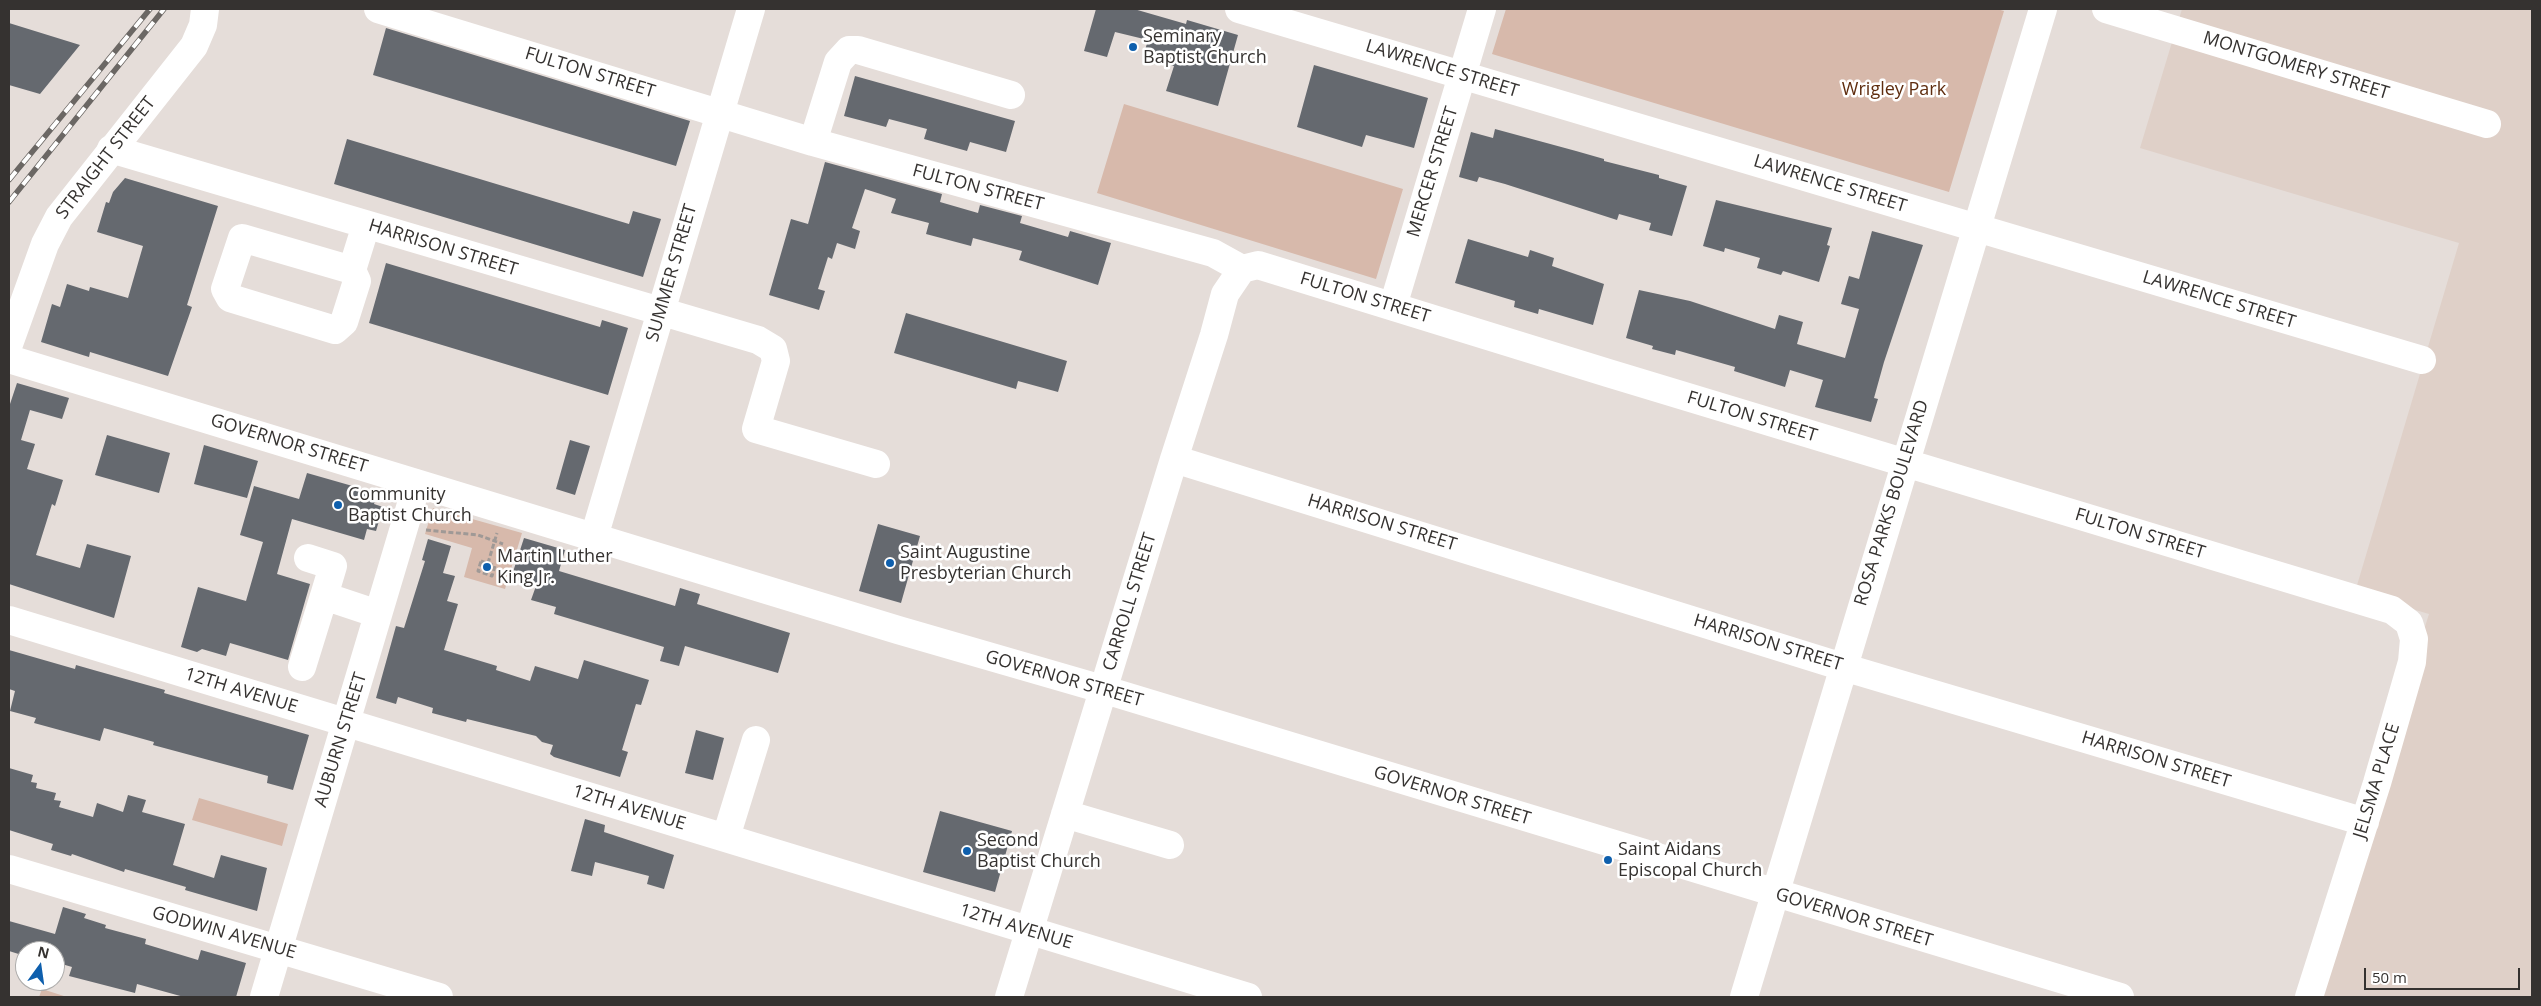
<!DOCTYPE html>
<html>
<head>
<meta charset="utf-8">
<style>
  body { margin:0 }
  #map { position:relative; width:2541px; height:1006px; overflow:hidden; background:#e5ddd9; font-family:"Open Sans",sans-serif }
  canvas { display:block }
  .frame { position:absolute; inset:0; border:10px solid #353230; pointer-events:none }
  .north { position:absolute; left:15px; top:941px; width:50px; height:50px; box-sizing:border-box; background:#fff; border:1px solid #aeadac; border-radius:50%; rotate:14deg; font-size:14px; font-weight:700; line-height:20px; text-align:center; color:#353230 }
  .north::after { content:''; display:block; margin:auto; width:18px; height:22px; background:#0e5fad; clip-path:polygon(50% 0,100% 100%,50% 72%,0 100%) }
  .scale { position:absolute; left:2364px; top:968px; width:156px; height:22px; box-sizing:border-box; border:2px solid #353230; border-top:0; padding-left:6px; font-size:15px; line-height:18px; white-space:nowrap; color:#353230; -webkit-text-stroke:4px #fff; paint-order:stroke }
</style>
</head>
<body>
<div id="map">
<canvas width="2541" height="1006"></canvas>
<div class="frame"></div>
<div class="north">N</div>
<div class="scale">50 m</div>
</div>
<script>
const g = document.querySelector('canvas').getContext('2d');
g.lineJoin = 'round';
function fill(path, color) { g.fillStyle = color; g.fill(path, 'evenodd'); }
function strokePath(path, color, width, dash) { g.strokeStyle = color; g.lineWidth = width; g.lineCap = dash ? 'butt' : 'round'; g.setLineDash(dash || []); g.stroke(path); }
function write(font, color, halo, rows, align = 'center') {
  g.font = font + ' "Open Sans",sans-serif'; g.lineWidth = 5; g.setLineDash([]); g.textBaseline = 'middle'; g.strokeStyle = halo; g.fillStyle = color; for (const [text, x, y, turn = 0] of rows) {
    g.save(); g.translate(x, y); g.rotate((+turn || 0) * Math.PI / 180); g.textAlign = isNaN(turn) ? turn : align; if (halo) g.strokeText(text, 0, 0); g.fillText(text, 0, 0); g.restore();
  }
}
const built = new Path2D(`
  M2182,9H2532V997H2307L2429,614L2355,592L2459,243L2140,148Z`);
const green = new Path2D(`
  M1506,9H1997L2004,11L1949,192L1492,54Z
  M1124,104L1403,189L1376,279L1097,193Z
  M433,508L522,533L505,589L464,577L472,548L425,534Z
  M199,798L288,824L282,846L192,820Z
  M42,989L67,997H39Z`);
const building = new Path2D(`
  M1096,9H1134L1186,24L1187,20L1238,35L1218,106L1166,91L1174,66L1143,57L1148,40L1115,32L1107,57L1084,51Z
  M9,23L80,45L40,94L9,85Z
  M386,28L690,121L676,166L373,75Z
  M1314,65L1428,98L1414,148L1366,135L1362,147L1297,127Z
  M855,76L1015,121L1006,152L970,142L967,151L924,139L927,129L889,119L886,127L844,116Z
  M1495,129L1576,151L1604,159V161L1659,175V178L1687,186L1672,236L1649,230L1651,223L1619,214L1617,220L1505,184L1479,177L1477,182L1459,177L1471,132L1493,138Z
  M347,139L629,224L633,211L661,219L643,277L334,184Z
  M825,162L942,194L940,202L978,213L980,205L1022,216L1020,223L1068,237L1070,231L1111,243L1098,285L1019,260L1022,251L973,238L971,246L926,234L929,223L891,213L896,199L865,189L852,228L860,231L855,249L837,243L832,259L828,257L818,289L825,291L819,310L769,295L791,219L808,224Z
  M125,178L218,206L187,305L192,307L168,376L90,352L89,357L41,342L52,304L60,307L67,284L89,291L90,287L128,298L143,246L97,232L106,202L109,203L113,192Z
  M1716,200L1832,228L1827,245L1830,246L1819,282L1783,271L1781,275L1757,268L1760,258L1725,248L1724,252L1703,246Z
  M1872,231L1923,245L1884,362L1874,398L1878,399L1871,422L1815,407L1823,380L1790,370L1785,387L1734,371L1735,367L1676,350L1675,355L1652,349L1653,346L1626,338L1639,290L1690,301L1775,329L1779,315L1803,322L1797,344L1845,358L1859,309L1841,304L1849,276L1859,279Z
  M1468,239L1528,257L1530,250L1554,258L1552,266L1604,284L1593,325L1539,309L1538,314L1514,307L1515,301L1455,283Z
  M386,263L600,327L602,320L628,328L608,395L369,323Z
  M906,313L1067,361L1058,392L1018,381L1016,389L894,353Z
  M17,383L69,398L62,419L30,410L21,440L35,444L27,469L63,480L55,506L52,504L36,555L80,568L87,544L131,556L114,618L9,584V407Z
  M107,435L170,453L159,493L95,475Z
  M570,440L590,446L575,495L556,489Z
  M204,445L258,461L247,498L194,484Z
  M307,473L377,493L374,504L383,507L376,531L367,529L364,540L292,519L277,574L310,584L288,660L230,643L226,656L202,649L197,652L181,647L198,587L246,601L263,542L240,535L254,486L299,499Z
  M878,524L920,536L901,603L859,591Z
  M524,538L565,550L559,571L675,606L680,588L700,594L697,604L790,633L778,673L685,646L679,666L660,661L664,647L554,614L556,607L531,600L536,586L511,578Z
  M428,539L451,546L443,573L455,576L447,601L458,604L444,650L497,666L496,670L530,681L535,666L578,679L584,660L649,680L641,705L636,704L622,750L628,752L620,777L554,757L550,754L553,745L542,742L536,736L467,719L466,722L432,713L433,708L398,697L396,704L376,698L396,626L404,628L425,561L422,560Z
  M9,650L75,669L76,665L97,671L165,690L164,693L309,735L293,790L267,783L268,776L153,745L154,742L104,728L100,741L34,723L36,718L10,711L15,691L9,689Z
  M696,730L724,738L713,780L685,773Z
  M9,768L33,775L31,782L37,783L36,788L56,793L54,800L61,801L59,807L93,817L97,803L123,812L128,795L146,800L142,812L185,824L173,865L214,878L221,855L267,868L257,911L185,890L186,887L125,869L124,872L72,854L71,856L51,850L53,844L9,830Z
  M940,811L1012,831L995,892L923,872Z
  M585,819L605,825L604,832L674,855L664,889L647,884L649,876L595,862L592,876L571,871Z
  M63,907L86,914L84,918L106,925L105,928L146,939L145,944L198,960L201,950L246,963L236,997H184L137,984L135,993L69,976L72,967L55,962V951H25V956L9,951V921L55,934Z`);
const path = new Path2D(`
  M426,530L478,535L503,544
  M481,561L495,566L492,576L478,571Z
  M488,563L497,533`);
const minor = new Path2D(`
  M378,9L813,142L1213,253L1242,269L1258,265L1608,373L2392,610L2409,623L2414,639L2412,662L2377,783L2309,997
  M1239,9L2422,360
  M2106,9L2487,124
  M813,142L838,62L849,50H858L1011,95
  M111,149L758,340L773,349L776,361L756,429L876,464
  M352,270L242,238L225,289L230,298L335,330L344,322L357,281L352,270L366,225
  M1393,306L1482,9
  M9,359L898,630L1102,689L2120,997
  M1174,459L1843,667L2365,822
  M594,537L751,9
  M308,558L333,566L324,596L378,614
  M9,620L1248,997
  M302,667L324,596
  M1065,814L1170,845
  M726,837L756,740
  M9,869L439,997
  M264,997L417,484
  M1009,997L1174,459L1214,335L1225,294L1242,269
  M1744,997L2043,9`);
const major = new Path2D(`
  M9,344L45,244L59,217L194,46L203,25L205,9`);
const rail = new Path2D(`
  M9,180L150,9
  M9,202L164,9`);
const markers = [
  [1133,47,5,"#0e5fad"],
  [338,505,5,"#0e5fad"],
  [890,563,5,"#0e5fad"],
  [487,567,5,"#0e5fad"],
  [967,851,5,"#0e5fad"],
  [1608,860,5,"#0e5fad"]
];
const poiNames = [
  ["Seminary",1143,37],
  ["Baptist Church",1143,58],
  ["Community",348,495],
  ["Baptist Church",348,516],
  ["Saint Augustine",900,553],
  ["Presbyterian Church",900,574],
  ["Martin Luther",497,557],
  ["King Jr.",497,578],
  ["Second",977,841],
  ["Baptist Church",977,862],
  ["Saint Aidans",1618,850],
  ["Episcopal Church",1618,871]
];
const streetNames = [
  ["MONTGOMERY STREET",2296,66,17],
  ["LAWRENCE STREET",1442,69,17],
  ["FULTON STREET",590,73,17],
  ["STRAIGHT STREET",106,158,-52],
  ["MERCER STREET",1433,172,-73],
  ["LAWRENCE STREET",1830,184,17],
  ["FULTON STREET",978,188,15],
  ["HARRISON STREET",443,248,17],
  ["SUMMER STREET",672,273,-74],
  ["FULTON STREET",1365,298,17],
  ["LAWRENCE STREET",2219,300,17],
  ["FULTON STREET",1752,417,17],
  ["GOVERNOR STREET",289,444,17],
  ["ROSA PARKS BOULEVARD",1892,503,-73],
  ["HARRISON STREET",1382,523,17],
  ["FULTON STREET",2140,534,17],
  ["CARROLL STREET",1130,602,-73],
  ["HARRISON STREET",1768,643,17],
  ["GOVERNOR STREET",1064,679,16],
  ["12TH AVENUE",241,691,17],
  ["AUBURN STREET",341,740,-73],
  ["HARRISON STREET",2156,760,17],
  ["JELSMA PLACE",2377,781,-73],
  ["GOVERNOR STREET",1452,796,17],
  ["12TH AVENUE",629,808,17],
  ["GOVERNOR STREET",1854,918,17],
  ["12TH AVENUE",1016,927,17],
  ["GODWIN AVENUE",224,933,16]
];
const parkNames = [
  ["Wrigley Park",1894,90]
];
fill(built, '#dfd0c8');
fill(green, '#d7b9ab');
fill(building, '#65696f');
strokePath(path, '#9f9996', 3, [5, 2.5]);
strokePath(minor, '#fff', 28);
strokePath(major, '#fff', 28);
strokePath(rail, '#6b6764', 5.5);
strokePath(rail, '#fff', 4, [11]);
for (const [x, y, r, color] of markers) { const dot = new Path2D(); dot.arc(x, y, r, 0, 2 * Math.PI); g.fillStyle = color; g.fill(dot); strokePath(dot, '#fff', 2); }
write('18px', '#353230', '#fff', poiNames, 'left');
write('18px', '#353230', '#fff', streetNames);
write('18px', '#5f2d0f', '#fff', parkNames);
</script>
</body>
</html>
